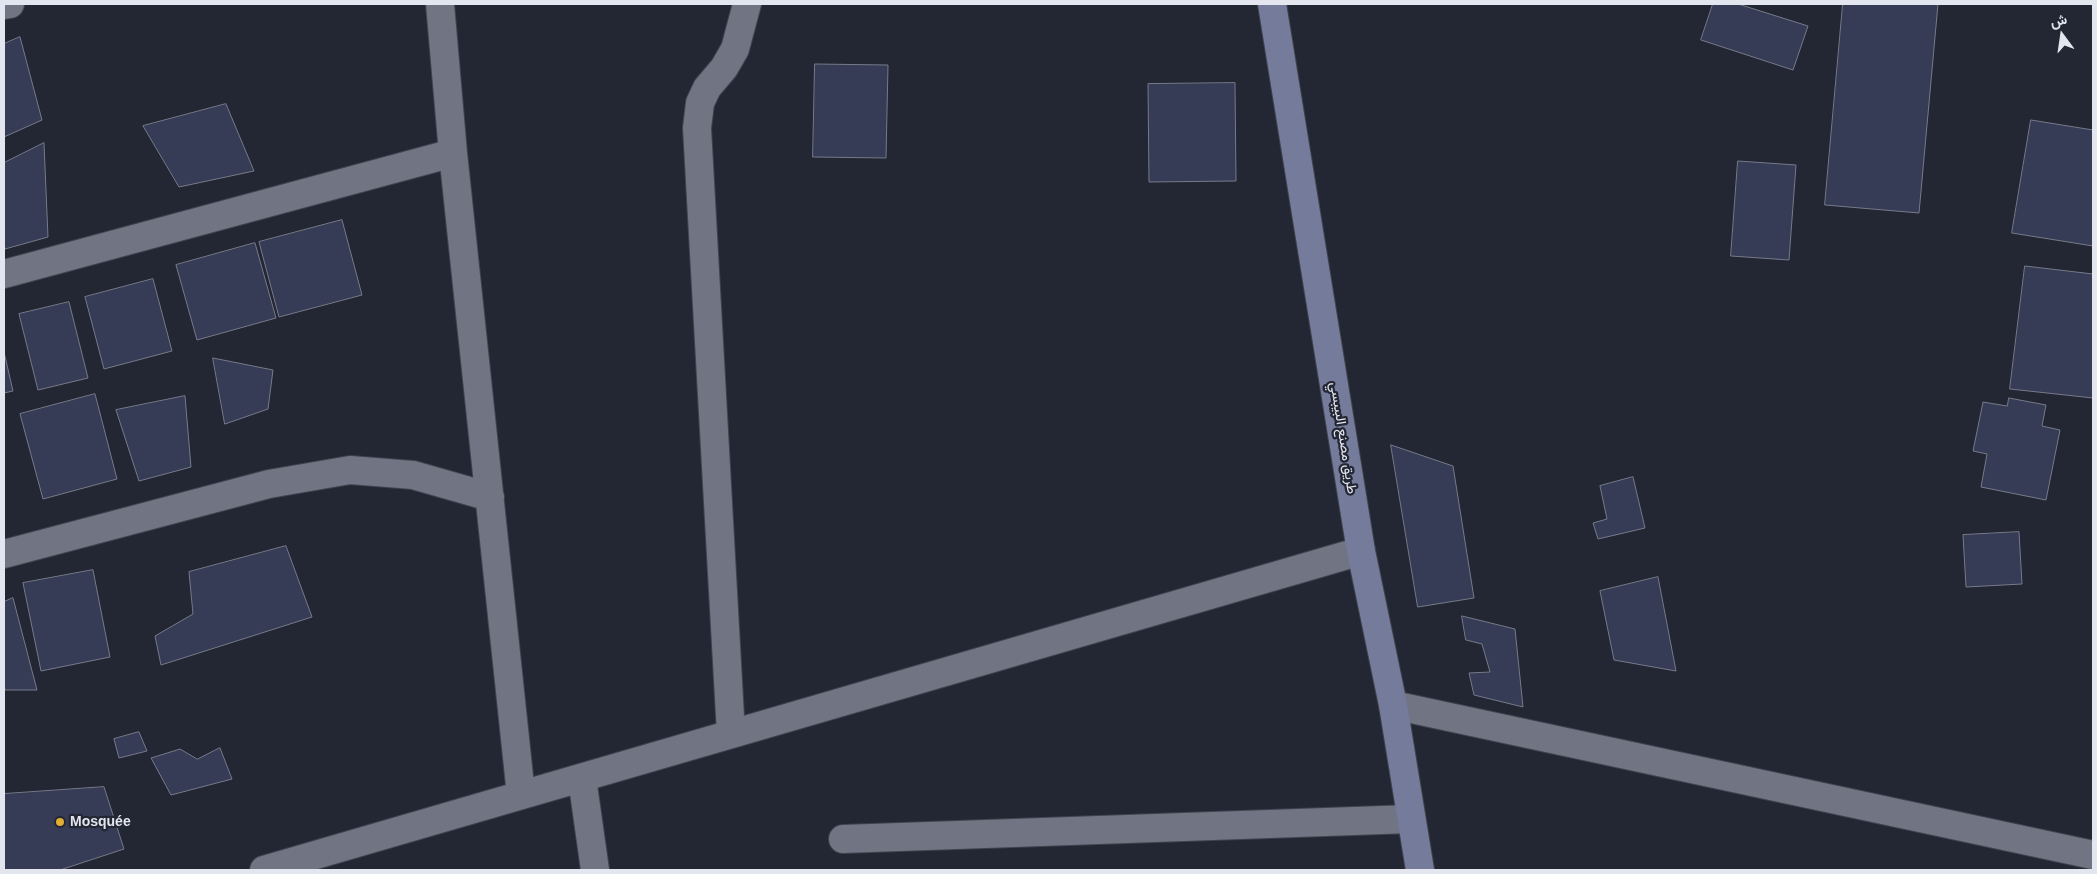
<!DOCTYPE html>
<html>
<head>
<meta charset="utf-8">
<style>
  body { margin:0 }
  #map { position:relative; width:2097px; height:874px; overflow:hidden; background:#232633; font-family:Arial,Vazirmatn,sans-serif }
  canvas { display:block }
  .frame { position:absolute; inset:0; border:5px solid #e3e6ee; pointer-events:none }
  .north { position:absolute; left:2037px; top:10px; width:50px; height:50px; -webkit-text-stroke:4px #232633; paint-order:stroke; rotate:346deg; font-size:14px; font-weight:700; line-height:20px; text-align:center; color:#e3e6ee }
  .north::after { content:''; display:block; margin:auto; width:18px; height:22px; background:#e3e6ee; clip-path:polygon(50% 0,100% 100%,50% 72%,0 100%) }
</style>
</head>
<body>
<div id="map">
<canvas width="2097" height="874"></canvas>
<div class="frame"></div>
<div class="north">ش</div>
</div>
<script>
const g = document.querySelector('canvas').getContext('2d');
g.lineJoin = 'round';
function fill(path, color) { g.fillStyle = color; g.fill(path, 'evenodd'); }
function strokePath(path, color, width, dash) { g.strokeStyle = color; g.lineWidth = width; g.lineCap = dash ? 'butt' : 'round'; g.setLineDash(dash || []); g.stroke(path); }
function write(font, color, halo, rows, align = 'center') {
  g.font = font + ' Arial,Vazirmatn,sans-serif'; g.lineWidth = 4.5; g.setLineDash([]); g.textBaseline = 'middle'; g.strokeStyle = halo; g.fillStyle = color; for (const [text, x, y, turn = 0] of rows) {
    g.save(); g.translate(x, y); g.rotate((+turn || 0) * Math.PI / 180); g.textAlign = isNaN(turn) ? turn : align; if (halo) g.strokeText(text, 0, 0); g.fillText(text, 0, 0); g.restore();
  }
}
const building = new Path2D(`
  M1713,4H1738L1808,26L1793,70L1701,40Z
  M1843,4H1938L1919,213L1825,205Z
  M20,37L42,120L4,137V44Z
  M815,64L888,65L886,158L813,157Z
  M1235,83L1236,181L1149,182L1148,84Z
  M226,104L254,171L179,187L143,126Z
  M2031,120L2093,130V246L2012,233Z
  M44,143L48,237L5,249L4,245V163Z
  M1738,161L1796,165L1789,260L1731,256Z
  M342,220L362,295L279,317L259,242Z
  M255,243L276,318L197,340L176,265Z
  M2025,266L2093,274V398L2010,389Z
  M153,279L172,351L104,369L85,297Z
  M69,302L88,378L38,390L19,314Z
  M4,352L13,391L4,393Z
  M213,358L273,370L268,409L225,424Z
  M95,394L117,479L43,499L20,414Z
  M185,396L191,467L139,481L116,410Z
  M2009,398L2046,405L2042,426L2060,430L2046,500L1981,487L1987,454L1973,451L1983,402L2007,406Z
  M1391,445L1453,466L1474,598L1418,607Z
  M1633,477L1645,528L1598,539L1593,523L1607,519L1600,486Z
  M2019,532L2022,584L1966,587L1963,535Z
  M286,546L312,617L161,665L155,636L193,614L189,572Z
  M93,570L110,657L41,671L23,583Z
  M1658,577L1676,671L1614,660L1600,591Z
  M13,598L37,690H5L4,684V602Z
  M1462,616L1515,629L1523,707L1474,695L1469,673L1490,672L1482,644L1466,640Z
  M139,732L147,751L119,758L114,739Z
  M220,748L232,779L171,795L151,758L180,749L197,759Z
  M104,787L124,849L60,870H4V794Z`);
const street = new Path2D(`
  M440,4L453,153L521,795
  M4,5L10,4
  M4,274L453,153
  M4,554L269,484L350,470L413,475L490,497
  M1393,705L2093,855
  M731,734L697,128L700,103L707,88L724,68L735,49L747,4
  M582,778L595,870
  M843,839L1411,819
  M264,870L1361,551`);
const secondary = new Path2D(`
  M1272,4L1361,551L1393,705L1420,870`);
const markers = [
  [60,822,5,"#e2ae34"]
];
const streetNames = [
  ["طريق مصنع البيبسي",1343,438,81]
];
const poiNames = [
  ["Mosquée",70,822]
];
fill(building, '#373c56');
strokePath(building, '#767a89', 1);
strokePath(street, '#40434d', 30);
strokePath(secondary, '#40434d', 30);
strokePath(street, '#707483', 28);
strokePath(secondary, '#757b9a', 28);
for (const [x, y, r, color] of markers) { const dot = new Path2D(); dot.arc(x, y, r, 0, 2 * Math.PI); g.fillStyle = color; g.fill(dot); strokePath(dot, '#232633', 2); }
write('14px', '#e3e6ee', '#232633', streetNames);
write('bold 14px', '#e3e6ee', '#232633', poiNames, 'left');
</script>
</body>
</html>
